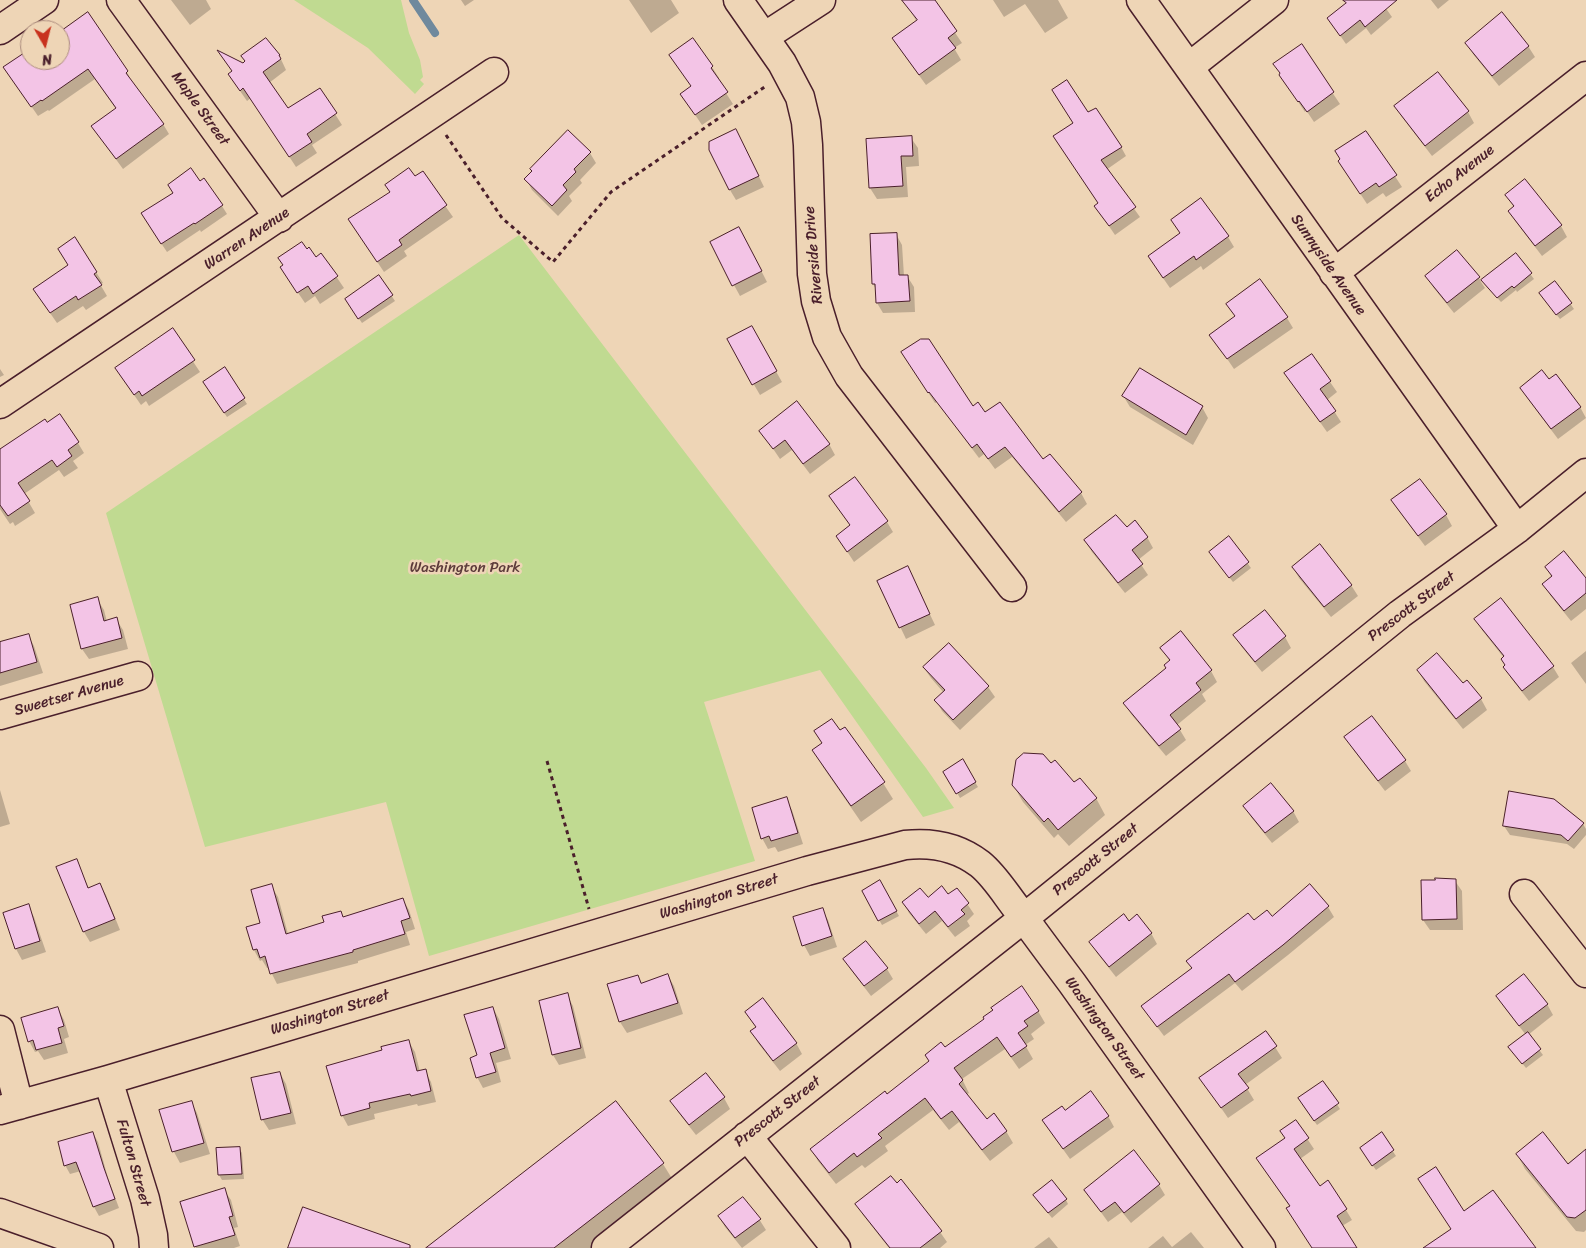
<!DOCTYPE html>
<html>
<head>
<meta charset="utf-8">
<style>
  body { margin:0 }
  #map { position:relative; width:1586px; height:1248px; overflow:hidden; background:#eed5b6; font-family:Sriracha,sans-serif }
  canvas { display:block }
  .north { position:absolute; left:20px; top:20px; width:50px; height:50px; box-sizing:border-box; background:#eed5b6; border:1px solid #ac8c7e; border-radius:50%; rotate:172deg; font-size:14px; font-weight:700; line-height:20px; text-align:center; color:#4a1f2b }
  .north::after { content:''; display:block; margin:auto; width:18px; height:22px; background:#c8321e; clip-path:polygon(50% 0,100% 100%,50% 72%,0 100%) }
</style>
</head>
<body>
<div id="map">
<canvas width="1586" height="1248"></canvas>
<div class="north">N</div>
</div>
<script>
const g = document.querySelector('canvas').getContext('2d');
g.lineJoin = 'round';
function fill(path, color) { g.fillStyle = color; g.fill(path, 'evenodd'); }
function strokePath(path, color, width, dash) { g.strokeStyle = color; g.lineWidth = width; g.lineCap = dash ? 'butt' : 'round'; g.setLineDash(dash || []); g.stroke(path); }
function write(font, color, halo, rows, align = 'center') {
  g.font = font + ' Sriracha,sans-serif'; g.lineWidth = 5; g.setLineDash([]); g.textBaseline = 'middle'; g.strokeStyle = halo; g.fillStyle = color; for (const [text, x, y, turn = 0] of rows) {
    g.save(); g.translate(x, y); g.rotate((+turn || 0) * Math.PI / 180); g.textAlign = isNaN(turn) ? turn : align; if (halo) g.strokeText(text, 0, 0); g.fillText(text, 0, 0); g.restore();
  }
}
const green = new Path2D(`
  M294,0H401L409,33L420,60L423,77L420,80L424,84L415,94L368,48Z
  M519,235L926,768L954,808L923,817L820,670L704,702L755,861L429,956L386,802L205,847L106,513Z`);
const shadow = new Path2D(`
  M171,0H206L211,9L190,25Z
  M461,0H474L465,6Z
  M629,0H671L679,13L651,33Z
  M918,0H933L962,43L954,48L961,60L926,85L900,49L917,22L908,7Z
  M993,0H1058L1068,18L1045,33L1025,4L1004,17Z
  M1350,0H1380L1392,17L1371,35L1366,28L1346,44L1328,18Z
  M1431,0H1449L1438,9Z
  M88,14L127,72L132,83L163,124L169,134L123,169L99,136L116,109L95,79L49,111L48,110L38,116L11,77L30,54V60H60V33Z
  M693,40L712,67L719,78L717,79L733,104L702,125L681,94L692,87Z
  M1467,43L1528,46L1535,57L1499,86L1473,54Z
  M1301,46L1340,104L1314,122L1306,110L1305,112L1280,75Z
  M279,55L286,70L269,83L288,110L319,89L342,125L312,145L317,153L296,167L251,98L247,101L229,75L243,64Z
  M1396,106L1468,112L1474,123L1432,156L1402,117Z
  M1088,114L1121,147L1126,156L1106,170L1140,217L1115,235L1096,207L1099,204Z
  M1366,132L1402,187L1386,197L1383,193L1367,204L1346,172Z
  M911,138L918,148L919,166L906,167L908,197L877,199L870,188L868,140Z
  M742,142L764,187L736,200L730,190Z
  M590,153L596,163L580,180L582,183L569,196L572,201L558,216L532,190L526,179Z
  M422,173L453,217L404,251L407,256L384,272L356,230Z
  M1525,181L1561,226L1567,237L1542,256L1516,222L1509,211L1514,208L1507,195Z
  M200,183L222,206L227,214L201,232L200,230L167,252L147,222Z
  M1172,220L1228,237L1234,247L1203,270L1201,266L1170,288L1156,268L1181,234Z
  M896,234L902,245L904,276H907L914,287L915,312L883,313L877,303L876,289L873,284Z
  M745,239L767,282L740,296L711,243Z
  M321,254L344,288L320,304L315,296L305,303L288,278L284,266L315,259Z
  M1516,255L1534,279L1517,292L1516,290L1501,302L1482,281L1481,282L1485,288L1454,313L1433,287L1427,276L1479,278L1481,282Z
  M96,272L103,283L100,284L107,296L86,310L83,306L57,323L41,300Z
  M379,277L395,301L362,323L349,304Z
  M1555,282L1574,309L1560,319L1543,298Z
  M1227,304L1287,318L1293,328L1234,369L1211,335L1236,317Z
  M751,327L782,382L760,395L728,340Z
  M172,330L200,372L149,406L146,401L141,405L123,379Z
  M1312,356L1337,392L1327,400L1341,422L1327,432L1286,374Z
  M909,363L973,407L1043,461L1050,455L1081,493L1087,504L1066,522L1012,457L995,469L984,454L979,458L937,402L935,403Z
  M0,369L4,375L0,377Z
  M224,369L247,404L227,417L207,387Z
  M1549,381L1580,407L1586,418L1558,439L1528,399L1522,388Z
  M1124,397L1202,407L1208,418L1193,445L1130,407Z
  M761,431L829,444L835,455L810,474L792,450L780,459Z
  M78,443L84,453L73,461L78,468L64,477L59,470L24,494L35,513L15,526L13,522L10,524L0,509V451Z
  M854,478L887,522L893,532L854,562L837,536L850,525L830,496Z
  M1420,480L1446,515L1452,526L1425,546L1399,511L1392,501Z
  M1126,529L1147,537L1153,548L1138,560L1148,575L1125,593L1092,552L1085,541Z
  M1229,538L1251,568L1233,582L1213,557Z
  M1293,567L1351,585L1358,596L1331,617L1299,578Z
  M1546,567L1586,580V609L1571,621L1550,595L1544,584L1552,578Z
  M908,568L935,625L906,639L879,582Z
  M97,599L104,610L107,622L116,619L123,630L128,649L89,659L82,649L71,606Z
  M1264,612L1285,637L1291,648L1262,672L1241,646L1235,635Z
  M1476,620L1553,667L1559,677L1529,701L1511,678L1505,667L1506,666L1504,658L1482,630Z
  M1181,633L1211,671L1217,682L1202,694L1206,701L1177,725L1186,740L1166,756L1131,714L1125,703L1167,669L1170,662L1162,648Z
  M28,635L34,646L43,673L0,686V643Z
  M949,645L988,687L995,697L960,730L942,711L936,700L944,693L931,678L924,668Z
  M1586,651V684L1571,663Z
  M1442,658L1463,685L1467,682L1481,699L1487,710L1463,729L1424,681L1418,670Z
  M840,732L883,783L893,799L861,822L823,767L814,751Z
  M1352,748L1405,761L1411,771L1385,791Z
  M962,761L978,787L960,798L945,772Z
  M1051,764L1074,784L1096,798L1105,815L1069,846L1058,834L1054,838L1023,802L1013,785Z
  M0,790L10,824L0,827Z
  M786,799L792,810L803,844L778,852L775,847L768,849L762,838Z
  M1245,806L1293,811L1299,822L1272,843L1251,817Z
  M1583,824L1586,829V835L1574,849L1567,844L1510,835L1504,826Z
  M76,860L89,889L100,884L106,895L120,930L90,942L84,932Z
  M1455,881L1462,891L1463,930H1430L1423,920Z
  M880,882L899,916L882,925L863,891Z
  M271,886L278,897L288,934L326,923L340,912L344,918L403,900L409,910L415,929L406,932L410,945L358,961V963L277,984L269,968H267L262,960L260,961L254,950L248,928L262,924Z
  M1310,886L1328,907L1334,917L1288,955L1242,991L1235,983L1164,1036L1149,1016L1192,969L1188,961L1254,922L1272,918Z
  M957,889L974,914L967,921L970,926L955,937L942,921L926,934L909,913L903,902L948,896Z
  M28,906L34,917L46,952L22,960L16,949L4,914Z
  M822,910L828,920L837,947L810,956L804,945Z
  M1129,922L1151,933L1157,944L1116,977L1097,953L1090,942Z
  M845,959L887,969L893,979L871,996L851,970Z
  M637,976L642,984L668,976L674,986L683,1014L627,1033L620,1022L609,985Z
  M567,995L573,1006L586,1058L559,1065L553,1055Z
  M1498,997L1547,1004L1553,1015L1528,1035L1543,1055L1526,1068L1513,1052L1526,1035L1504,1007Z
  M493,1008L499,1019L511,1059L496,1063L501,1082L483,1088L477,1077L478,1056Z
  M58,1009L64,1020L69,1037L64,1039L68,1053L44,1060L38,1051L35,1052L29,1041Z
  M1038,1011L1045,1023L1031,1034L1034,1039L1025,1045L1033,1059L1019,1069L1005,1049L962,1079L969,1093L966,1095L986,1121L1006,1131L1013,1143L990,1161L959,1122L949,1130L933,1110L885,1146L888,1151L865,1168L862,1165L836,1184L818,1161L811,1149L887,1095L945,1049Z
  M746,1012L796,1043L802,1054L780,1071L758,1043L752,1032L757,1029Z
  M1266,1033L1282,1058L1245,1085L1254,1100L1228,1118L1201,1079Z
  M409,1042L415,1052L420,1072L425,1071L431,1082L436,1102L418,1106L417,1104L374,1114L375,1119L348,1126L342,1115Z
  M280,1073L286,1084L296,1124L269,1130L262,1119Z
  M705,1075L724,1098L730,1109L696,1135L678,1112L672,1101Z
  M1323,1083L1340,1109L1317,1125L1302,1104Z
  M191,1102L197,1113L210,1154L180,1163L174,1152L161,1111Z
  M1065,1112L1108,1116L1114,1127L1070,1159L1050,1131Z
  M1296,1122L1314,1149L1300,1159L1319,1188L1346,1210L1352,1220L1342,1226L1356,1248H1325L1290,1207L1257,1159L1286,1139Z
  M93,1133L98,1142L108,1178L119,1208L99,1216L94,1207L81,1171L70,1174L65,1165Z
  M1381,1134L1396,1156L1376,1170L1364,1153Z
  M239,1148L242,1153L244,1179L222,1180L219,1175Z
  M1586,1149V1230L1584,1232L1576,1231L1525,1169L1517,1154L1567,1164Z
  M663,1164L676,1185L594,1248H428Z
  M1159,1185L1165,1195L1131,1223L1122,1212L1108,1222L1085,1190Z
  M224,1190L231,1200L238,1227L234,1228L240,1246L234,1248H196L182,1203Z
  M1037,1200H1066L1068,1204L1052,1218Z
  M857,1205L940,1232L947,1242L940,1248H889L863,1215Z
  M719,1217L759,1219L766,1230L742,1248L725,1227Z
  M1191,1232L1204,1248H1148L1163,1236L1172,1247Z
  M1049,1237L1058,1248H1034Z`);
const stream = new Path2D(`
  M413,0L435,33`);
const building = new Path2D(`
  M902,0H935L957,31L948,38L956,48L919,75L892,38L917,20Z
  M1343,0H1397L1365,27L1360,20L1340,36L1327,18L1346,3Z
  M88,12L128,71L126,73L164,124L116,159L91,126L116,108L88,69L42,101L41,100L31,107L3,67L27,51L29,53L30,52V60H60V32Z
  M1502,12L1529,46L1492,76L1465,43Z
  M266,38L280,55H279L281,59L263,72L288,108L320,88L337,113L307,134L312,142L289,157L243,88L240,91L228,74L232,71L217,50L243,63L245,61L241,56Z
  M693,38L713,66L711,68L728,92L695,115L680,94L691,86L669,55Z
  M1302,44L1334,92L1307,112L1299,101L1298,102L1279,75L1280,73L1273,64Z
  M1438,72L1469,111L1425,146L1394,106Z
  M1067,80L1088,112L1096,108L1122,147L1101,160L1136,207L1109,226L1094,206L1098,203L1053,136L1073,123L1052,90Z
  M736,129L759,176L729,190L709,150V142Z
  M568,130L591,152L574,169L576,172L563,185L567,190L552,206L524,179L532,171L530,169Z
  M1366,131L1397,175L1379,187L1376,183L1360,194L1338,161L1340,159L1335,151Z
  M912,136L913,156H901L903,186L869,188L866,139Z
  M191,168L200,181L204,178L223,205L195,224L194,223L161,244L141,213L173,193L168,185Z
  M409,168L415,176L423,171L447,205L399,240L402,245L377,262L348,219L390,192L385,185Z
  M1525,179L1562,225L1535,246L1508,211L1514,206L1505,195Z
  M1201,198L1229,236L1196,260L1194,256L1163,278L1148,256L1180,233L1171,220Z
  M739,227L762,271L732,286L710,242Z
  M897,233L899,275H908L910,301L876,303L875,284H872L870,234Z
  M75,237L97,272L94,274L102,285L78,300L76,296L50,313L33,289L68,265L58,249Z
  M302,242L307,249L309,247L316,257L321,253L338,276L313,294L308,286L297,293L280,267L283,265L278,258Z
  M1457,250L1480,277L1447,303L1425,276Z
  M1516,253L1532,273L1514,288L1512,286L1497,298L1481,280Z
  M379,275L393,295L358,319L345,299Z
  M1260,279L1288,317L1227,359L1209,335L1235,316L1226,304Z
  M1555,281L1572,303L1556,315L1539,293Z
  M752,326L777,371L752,385L727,339Z
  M173,328L195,360L142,396L139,391L134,395L115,368Z
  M921,339H929L973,406L978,402L985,412L1000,402L1043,459L1050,454L1082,492L1059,512L1005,447L988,459L977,444L972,448L929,392L928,393L901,352Z
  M1312,354L1331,381L1320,389L1336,411L1320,422L1284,373Z
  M225,367L245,398L224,413L203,382Z
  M1140,368L1203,406L1186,435L1122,396Z
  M1542,370L1549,379L1556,374L1581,407L1551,429L1520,388Z
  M797,401L830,444L803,464L785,440L773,449L759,431Z
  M60,414L79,442L68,450L72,456L57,467L52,460L18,483L30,501L8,516L0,505V449L45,419L47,422Z
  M855,477L888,521L847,552L836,536L850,525L829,496Z
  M1420,479L1447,514L1418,536L1391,500Z
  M1116,515L1127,527L1135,520L1148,537L1132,550L1143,564L1118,583L1084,540Z
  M1229,536L1249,562L1229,578L1209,552Z
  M1320,544L1352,585L1324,607L1292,567Z
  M1564,551L1586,578V593L1564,611L1542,584L1552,576L1545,567Z
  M908,566L930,614L899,628L877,581Z
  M98,597L104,621L117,617L122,638L81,649L70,605Z
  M1501,598L1554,666L1522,691L1503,667L1505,665L1501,659L1504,656L1474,619Z
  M1265,610L1286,636L1255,662L1233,635Z
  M1181,631L1212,670L1196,683L1201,690L1170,715L1181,729L1159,746L1123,703L1166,668L1164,665L1170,660L1160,648Z
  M29,634L37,662L0,673V642Z
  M949,643L989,686L953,720L934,700L945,690L923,667Z
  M1437,653L1463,683L1467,680L1482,698L1456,719L1417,670Z
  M1372,716L1406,760L1378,781L1344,737Z
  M832,719L840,730L845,727L885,782L851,806L812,750L822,743L814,731Z
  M1024,753L1043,754L1051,763L1055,760L1074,782L1080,778L1097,798L1058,830L1048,818L1044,822L1012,785L1016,760Z
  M963,759L976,782L956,794L943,772Z
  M1271,783L1294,811L1265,833L1243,806Z
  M1509,791L1554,799L1584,823L1568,841L1561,835L1503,826Z
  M787,797L798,833L771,841L769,836L761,839L752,808Z
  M77,859L88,888L100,883L115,919L83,932L56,867Z
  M1435,878L1456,879L1457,919L1422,920L1421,880H1435Z
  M880,880L897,911L878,921L862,891Z
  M272,884L286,934L324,922L322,916L341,911L343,917L403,898L410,918L401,921L405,934L353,950V952L270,974L265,956L260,958L257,949L253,950L246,927L260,923L251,890Z
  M1310,884L1329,906L1283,945L1235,982L1229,974L1157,1027L1141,1006L1192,968L1186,961L1248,913L1254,920L1267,910L1272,916Z
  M942,886L948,894L957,888L969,903L961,910L965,914L948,927L935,911L919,924L902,902L920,888L928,897Z
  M29,904L40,941L15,949L3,913Z
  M823,908L832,936L802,946L793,917Z
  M1124,914L1129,921L1137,914L1152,933L1109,967L1089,942Z
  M866,941L888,968L864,986L843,959Z
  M668,974L678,1003L619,1022L607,984L638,975L641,983Z
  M1524,974L1548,1004L1519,1026L1496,996Z
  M1022,986L1039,1011L1024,1021L1028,1026L1018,1033L1027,1046L1011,1057L997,1037L954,1068L963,1080L959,1084L987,1119L994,1113L1007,1131L982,1150L952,1111L941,1119L925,1098L878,1134L882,1138L857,1157L854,1153L829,1173L810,1149L885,1091L887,1094L929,1061L925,1055L941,1042L945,1047L984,1019L983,1017L993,1010L991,1008Z
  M568,993L581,1048L552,1055L539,1001Z
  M763,998L797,1043L773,1061L750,1031L756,1027L745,1012Z
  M58,1007L64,1026L58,1028L62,1043L36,1050L33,1040L28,1042L21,1018Z
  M493,1007L505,1048L490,1053L496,1072L476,1078L470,1058L477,1055L464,1015Z
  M1266,1031L1277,1046L1238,1074L1249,1088L1221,1108L1199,1078Z
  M1528,1032L1541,1049L1522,1064L1508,1047Z
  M409,1040L417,1071L426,1069L431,1091L411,1096L410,1094L369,1103L370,1108L341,1116L326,1066L382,1050L381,1047Z
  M280,1072L291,1113L261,1120L251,1078Z
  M706,1073L725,1097L689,1125L670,1101Z
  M1323,1081L1339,1103L1314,1121L1298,1098Z
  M1091,1091L1109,1116L1063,1149L1042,1120L1062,1106L1065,1110Z
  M192,1101L204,1143L172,1152L159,1110Z
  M616,1101L664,1163L554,1248H426Z
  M1296,1120L1309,1138L1294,1149L1320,1186L1328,1180L1347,1209L1337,1216L1357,1248H1312L1286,1208L1290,1206L1256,1158L1285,1138L1280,1131Z
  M93,1132L104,1168L115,1199L93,1207L76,1162L64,1166L58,1142Z
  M1382,1132L1394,1150L1372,1166L1360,1148Z
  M1543,1132L1568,1164L1586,1149V1210L1575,1218L1567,1217L1516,1154Z
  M240,1147L242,1174L218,1175L216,1148Z
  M1134,1150L1160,1184L1124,1213L1115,1202L1101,1212L1084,1190Z
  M1436,1167L1464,1211L1493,1190L1536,1248H1423L1451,1229L1418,1179Z
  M891,1176L897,1183L901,1179L942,1231L920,1248H890L855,1204Z
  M1052,1180L1067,1199L1048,1213L1033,1195Z
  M225,1188L233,1216L229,1217L235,1235L194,1247L180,1202Z
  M743,1197L761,1219L735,1238L718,1216Z
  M303,1207L410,1245V1248H288Z`);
const path = new Path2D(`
  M446,135L502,218L553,262L611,192L766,86
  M547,761L589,909`);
const street = new Path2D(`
  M121,0L279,218
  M738,0L782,63L800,97L806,122L808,145L812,274L816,301L827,337L849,376L1012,587
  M1141,0L1517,529
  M0,30L44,0
  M764,37L821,0
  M1189,67L1274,0
  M1334,273L1586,76
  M0,404L494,72
  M0,715L138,676
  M1524,894L1586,973
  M0,1030L19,1105
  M108,1080L145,1199L153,1235L154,1248
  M0,1110L108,1080L807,871L905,845C932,842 958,847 980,864C995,876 1006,895 1018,910C1036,935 1054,959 1072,983C1135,1072 1198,1160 1261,1248
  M747,1136L836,1248
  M0,1213L99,1248
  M606,1248L1024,918L1400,614L1517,529L1586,473`);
const streetNames = [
  ["Maple Street",200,109,54],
  ["Echo Avenue",1460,174,-38],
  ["Warren Avenue",247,239,-34],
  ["Riverside Drive",814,255,-95],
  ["Sunnyside Avenue",1328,265,55],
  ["Prescott Street",1412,607,-37],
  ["Sweetser Avenue",69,696,-16],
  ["Prescott Street",1096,860,-39],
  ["Washington Street",719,897,-17],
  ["Washington Street",330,1013,-17],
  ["Washington Street",1104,1029,54],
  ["Prescott Street",778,1112,-38],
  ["Fulton Street",133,1163,74]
];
const parkNames = [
  ["Washington Park",465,568]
];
fill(green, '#c0da91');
fill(shadow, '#0003');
strokePath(stream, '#6f899d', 8);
fill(building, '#f3c4e6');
strokePath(building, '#4a1f2b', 1);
strokePath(street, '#4a1f2b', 31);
strokePath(path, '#4a1f2b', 3, [4, 4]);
strokePath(street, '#eed5b6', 28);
write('15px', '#4a1f2b', '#eed5b6', streetNames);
write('15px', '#5c3b3a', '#eed5b6', parkNames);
</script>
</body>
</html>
